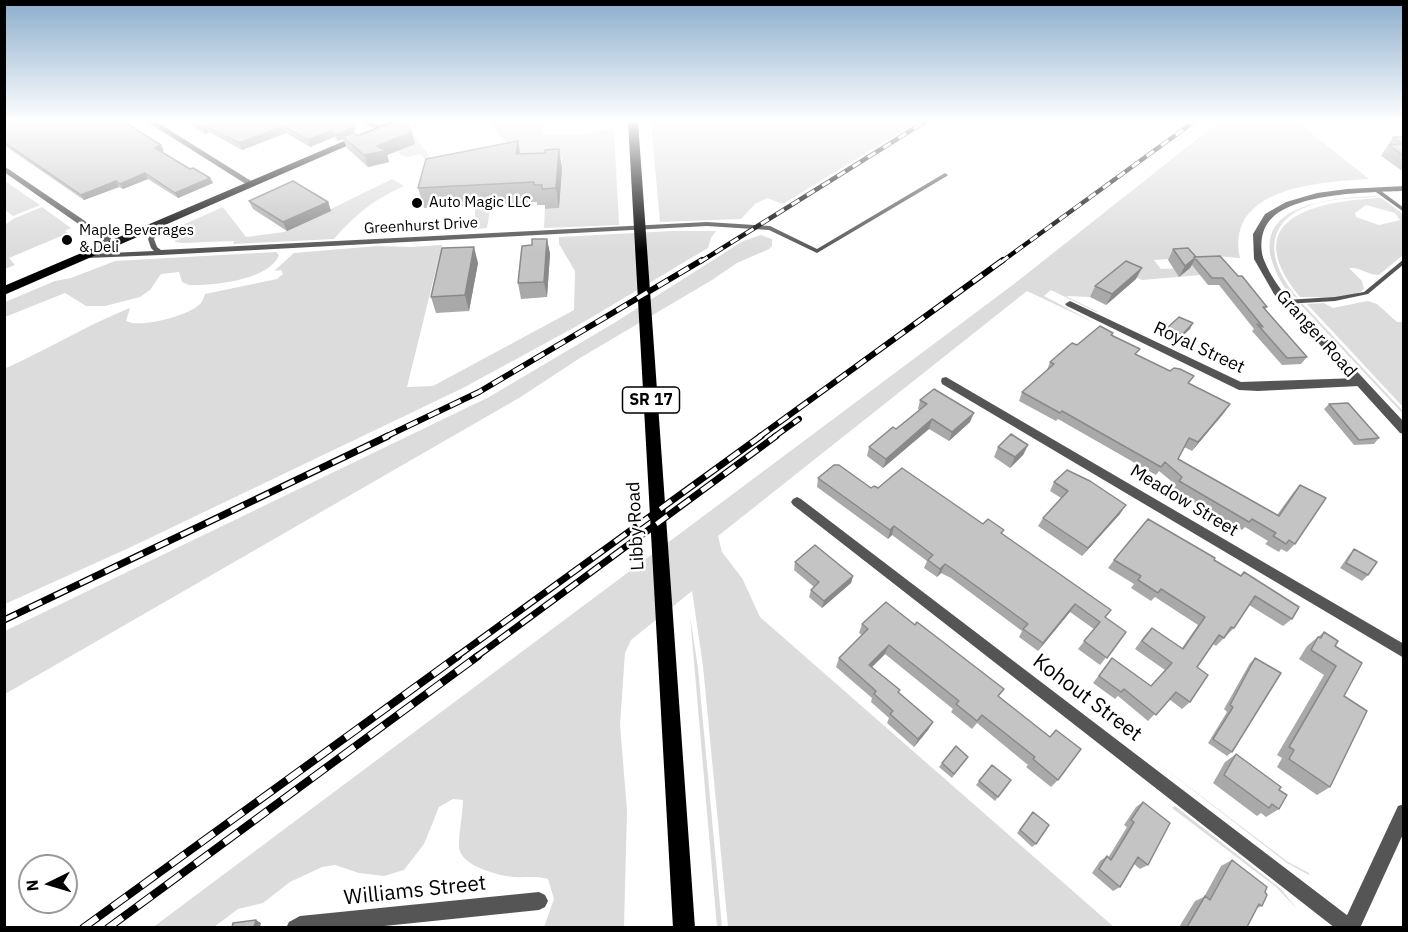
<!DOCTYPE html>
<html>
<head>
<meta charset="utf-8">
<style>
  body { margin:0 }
  #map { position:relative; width:1408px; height:932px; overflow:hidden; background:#fff; font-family:"IBM Plex Sans",sans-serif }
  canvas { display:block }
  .frame { position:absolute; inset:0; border:6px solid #000; pointer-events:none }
  .north { position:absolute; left:18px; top:854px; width:60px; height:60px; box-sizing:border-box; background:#fff; border:2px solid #999; border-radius:50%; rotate:265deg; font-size:16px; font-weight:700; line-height:24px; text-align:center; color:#000 }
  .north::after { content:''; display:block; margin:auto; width:21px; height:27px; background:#000; clip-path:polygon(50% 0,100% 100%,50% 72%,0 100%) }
</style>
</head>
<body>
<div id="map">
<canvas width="1408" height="932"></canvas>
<div class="frame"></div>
<div class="north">N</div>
</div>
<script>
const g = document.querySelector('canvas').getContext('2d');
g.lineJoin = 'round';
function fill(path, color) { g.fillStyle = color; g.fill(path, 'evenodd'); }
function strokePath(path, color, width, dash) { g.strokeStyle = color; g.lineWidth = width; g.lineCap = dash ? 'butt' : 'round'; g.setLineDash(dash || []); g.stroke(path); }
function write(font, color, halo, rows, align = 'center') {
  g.font = font + ' "IBM Plex Sans",sans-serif'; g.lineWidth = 5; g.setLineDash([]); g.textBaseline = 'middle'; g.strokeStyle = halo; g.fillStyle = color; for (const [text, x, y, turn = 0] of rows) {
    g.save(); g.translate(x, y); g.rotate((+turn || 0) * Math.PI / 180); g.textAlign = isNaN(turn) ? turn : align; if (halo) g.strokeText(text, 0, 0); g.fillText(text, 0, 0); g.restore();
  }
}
const green = new Path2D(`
  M487,121H544L543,135H580L608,129L614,130L619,225L544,228L545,209L559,208L562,157L519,159Z
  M651,121H918L783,204L767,198L755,204L741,219L660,222Z
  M1220,121H1296L1369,179C1322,182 1225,186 1240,258L1215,256L1154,260L1161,269L1189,268L1187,264H1198L1201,275L1142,280L1119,270L1090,297L1066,296L1098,312H1096L1051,290L1044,296L1097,324L1027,291L718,536L722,552L742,578L760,617L1114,927H728L703,666L692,591L631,640L625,653L620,725L627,810L624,927H544L554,899L548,879C533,875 520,879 506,876C491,873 462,865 459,848C458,836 463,814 463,800L453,799L439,807L424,844L404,870L384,876L359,873L335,865L322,867L290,882L263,903L238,909L214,927L152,928L1014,284Z
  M409,129L443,175L436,177L421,154L408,157L401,155L394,146L416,140L409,135Z
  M392,179L404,186C373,200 356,214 334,239L233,244L234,241L182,243L175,242L173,233L180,226L223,207L246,237L284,232Z
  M4,181H5L40,205L13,216L5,210Z
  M1374,196L1378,197C1359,198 1341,198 1322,202C1265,215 1262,257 1298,298C1286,294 1277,276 1273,264C1252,203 1334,198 1374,196Z
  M1381,198L1403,214V255L1379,275C1368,275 1360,267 1349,268L1362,281L1364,289C1349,302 1319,296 1300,297C1235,217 1317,201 1381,198ZM1366,205L1395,213L1400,220L1379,225L1356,217L1355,213Z
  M491,204L487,228L475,229V205Z
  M42,207L71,228L65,231L68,233L9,258L15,265L5,269V225L13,219Z
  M672,231H716L711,238L708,248L577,326L463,388L131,547L5,604L4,369C47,350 87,325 130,308L126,321C140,329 191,315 201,303C203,300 204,297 205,294L277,279L283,274L281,270L274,271L294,253L377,246L411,247L442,245L407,387L433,386L574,310L575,271L559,244V237Z
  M761,235L772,239V246L769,249L737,263L712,280L580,358L519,398L5,694V631L489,397L614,323L743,241Z
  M276,252L279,255C270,280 212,286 189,285L182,282L179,272L161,274L150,290L140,297L105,306H86L65,293L5,317V302L55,281L71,278L115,261Z
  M1368,301L1377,304L1397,322H1403V407L1307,304L1324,303L1333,308Z
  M1302,303L1403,411V414L1301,305Z
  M690,616L698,668L722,927H717Z
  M1151,758L1288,862L1309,873V875L1287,863Z
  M1175,806L1281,889L1297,909L1276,887L1172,808Z`);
const service = new Path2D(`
  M945,173L948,175L947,176L817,253L769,230L707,226L161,255L87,258L84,256L87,254L154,251L151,248L148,239L156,224L159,222L162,224L154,239L157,247L161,250L707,222L770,226L817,249Z
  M1373,188H1377L1404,208V212L1373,190Z
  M1404,259V264L1368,294L1335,301L1285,304L1282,302L1285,300L1335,297L1364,292Z`);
const minor = new Path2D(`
  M146,121H155L256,184L249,186Z
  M362,121H372L385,129L378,131Z
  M1070,301L1241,382L1359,378L1364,382L1359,386L1258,391L1239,390L1067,306L1065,304Z
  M946,377L1404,644V658L942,384L941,381L942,378Z
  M797,497L801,499L1356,922L1359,928H1335L793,505L791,502L793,499Z
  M539,892L545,895L548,901L545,907L539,910L365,928H286L289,922L300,916Z`);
const tertiary = new Path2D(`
  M4,166L116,242V246H110L4,172Z
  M1404,186V191C1369,192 1297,193 1272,218C1261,228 1259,247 1264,260C1276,290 1301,313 1323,335C1350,364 1377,393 1404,422V434L1400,433L1274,294L1254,259L1253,234L1265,214L1286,202L1317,193L1347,189Z
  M1404,804V832L1360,928H1341L1398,806Z`);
const primary = new Path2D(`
  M391,121H404L4,295V286Z
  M628,121H638L695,928H673Z`);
const railFar3 = new Path2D(`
  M700,262L926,121
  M1001,262L1195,121`);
const railFar2 = new Path2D(`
  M385,437L479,392L702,260
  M759,437L1003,260
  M774,437L799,419`);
const railFar1 = new Path2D(`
  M4,620L388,436
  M456,657L761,436
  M476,657L776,436`);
const rail = new Path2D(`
  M83,928L458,656
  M108,928L478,656`);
const wall = new Path2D(`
  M185,121H354L356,126L354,133L359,136L415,144L387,155L389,162L368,167L347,148L343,139L338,141L334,137L310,147L286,133L242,150L209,132L205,134Z
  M4,122L161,145L164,151L162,152L190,169L210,178L213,183L178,198L148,179L123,189L119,187L84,200L4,145Z
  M1393,137H1404V172L1381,156Z
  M518,141L520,154L562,168L559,208L545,209V205H537V202L424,208L418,188Z
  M249,201L328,202L331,211L287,231L253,209Z
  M547,239L550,254L547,297L521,299L518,283L532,245Z
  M1173,249L1196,257L1238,276L1267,307L1265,309L1307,357L1301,364L1282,365L1252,331L1254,329L1219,285H1208L1192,265L1190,268L1179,277L1168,260Z
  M478,263L469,311L436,313L431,297Z
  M1136,279L1106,305L1090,297L1095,286Z
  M1167,328L1190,329L1178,340L1164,333Z
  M1113,333L1112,336L1137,355L1170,371L1194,376L1189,383L1230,404L1192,451L1184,447L1178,459L1277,515L1293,493L1300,485L1295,544L1287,552L1281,549L1279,552L1265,544L1268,541L1245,527L1242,530L1173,490L1176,485L1159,471L1156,475L1058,419L1056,421L1019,401L1022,392L1047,370L1050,362L1077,345Z
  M920,400L970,422L949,441L929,429L883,468L867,456L869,447L896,429L920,411L918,409Z
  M1329,404L1379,438L1374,444L1354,445L1324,409Z
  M1028,445L1023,455L1010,468L994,457L998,447Z
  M818,478L871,488H878L983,524L1002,534L1105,618L1126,632L1100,665L1078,649L1094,629L1070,612L1038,651L1019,637L1022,631L951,578L941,573L937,577L924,568L927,561L892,535L888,539L817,487Z
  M1054,482L1120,514L1082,556L1038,526L1043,518L1061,498L1050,491Z
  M1354,549L1368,575L1362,581L1340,568L1349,555Z
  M1114,560H1214L1240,576L1244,572L1292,619L1283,626L1249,605L1234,628L1216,646L1213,644L1197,667L1190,702L1182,709L1169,699L1148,721L1118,696L1115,699L1093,683L1112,658L1151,686L1165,670L1135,649L1145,635L1152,628L1182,648L1198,625L1155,597L1151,601L1131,588L1134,584L1108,568Z
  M795,562L853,576L851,583L822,608L809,597L811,590L814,587L794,570Z
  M862,624L999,697L1058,780L1051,787L1026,767L1028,765L977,723L972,729L951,712L953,709L885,654L872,667L899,693L933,722L928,730L914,747L887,723L889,718L871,702L872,698L836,667L839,658L862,635L859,633Z
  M1324,632L1335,646L1344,696L1330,787L1317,795L1277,767L1282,758L1277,755L1324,675L1299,659L1307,646Z
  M1255,658L1232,752L1227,756L1208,743L1227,712L1224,709L1250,663Z
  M1236,754L1279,790V809L1266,817L1261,813L1257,816L1213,783L1225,762Z
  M968,757L952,778L939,767L942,763Z
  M1011,780L995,801L976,785L979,781Z
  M1143,802L1148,865L1140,869L1134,864L1120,887L1113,891L1092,873L1100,861L1107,856L1108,858L1127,827L1124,825L1136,807Z
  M1033,812L1036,844L1032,847L1017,833Z
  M1232,860L1265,892L1262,906L1257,908L1247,927H1179L1195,901L1204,897L1221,866Z`);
const shadedWall = new Path2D(`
  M354,121L356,126L353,135L343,137V139L338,141L336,135Z
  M205,126L209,132L205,134L202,127Z
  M283,126L286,133L242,150L239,143Z
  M331,131L334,137L310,147L308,140Z
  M412,132L415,144L387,155L389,162L368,167L364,155L377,146Z
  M518,141L521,160L516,154Z
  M161,145L164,151L158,153L155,148Z
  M559,149L562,168L559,208L556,188Z
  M145,173L148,179L123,189L120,184Z
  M210,178L213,183L178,198L175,193Z
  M116,181L119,187L84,200L81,195Z
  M328,202L331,211L287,231L283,222Z
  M547,239L550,254L547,297L544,282Z
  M474,247L478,263L469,311L465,295Z
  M1196,257L1190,268L1179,277L1185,266Z
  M1142,268L1136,279L1106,305L1112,294Z
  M1193,323L1190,329L1178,340L1182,335Z
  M1230,404L1224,413L1192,451L1198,442Z
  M974,413L970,422L949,441L952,432Z
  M932,419L929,429L883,468L886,459Z
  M1028,445L1023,455L1010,468L1015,457Z
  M1126,505L1120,514L1082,556L1088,548Z
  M894,526L892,535L888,539L890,530Z
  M945,564L941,573L937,577L940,569Z
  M853,576L851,583L822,608L824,601Z
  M1075,604L1070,612L1038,651L1043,643Z
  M889,645L885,654L866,673L869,665Z
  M933,722L928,730L914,747L918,739Z
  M256,920L261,923L260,927H254Z`);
const building = new Path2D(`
  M8,121H123L161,145L155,148L190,169L193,168L210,178L175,193L145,173L120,184L116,181L81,195L4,142V122Z
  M192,121H354L351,128L336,135L331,131L308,140L283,126L239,143L205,126L202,127Z
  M397,121H404L412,132L377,146L386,151L364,155L343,137L353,133L359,136Z
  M1393,137H1404V156L1389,145L1403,144Z
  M518,141L516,154L545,153V150L559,149L556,188L542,189V185H534V182L418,188L426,159Z
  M293,181L328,202L283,222L249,201Z
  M532,239H547L544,282L518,283L522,246L532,245Z
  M474,247L465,295L431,297L442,248Z
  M1188,248L1196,257L1185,266L1173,249Z
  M1220,256L1238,276H1242L1267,307H1263L1307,357L1287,358L1257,324L1263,327L1223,278H1212L1194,257Z
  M1126,261L1142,268L1112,294L1095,286Z
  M1179,317L1193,323L1182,335L1167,328Z
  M1100,326L1113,333L1111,335L1140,349L1135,354L1170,371L1174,368L1180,369L1194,376L1188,383L1230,404L1198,442L1189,438L1178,459L1279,516L1300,485L1326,498L1295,544L1289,540L1286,544L1273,536L1276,533L1252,519L1249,522L1179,481L1182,477L1165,462L1161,467L1062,411L1060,413L1022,392L1054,364L1050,362L1072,343L1077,345Z
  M934,389L974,413L952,432L932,419L886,459L869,447L893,427L896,429L927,404L920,400Z
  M1348,403L1379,438L1359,440L1329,404Z
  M1011,434L1028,445L1015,457L998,447Z
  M834,465H839L871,488L874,486L878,488L902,468L983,524L988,519L1004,530L1001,533L1111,610L1105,617L1126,632L1107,658L1084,641L1100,622L1075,604L1043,643L1023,629L1028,624L954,570L945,564L940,569L928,560L933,555L894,526L890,530L818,478Z
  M1067,470L1090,481L1126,505L1088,548L1043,518L1068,491L1054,482Z
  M1148,519L1215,558L1214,560L1241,576L1244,572L1299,607L1292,619L1255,596L1234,628L1231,627L1224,638L1219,635L1197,667L1208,675L1190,702L1176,692L1156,715L1124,689L1121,692L1099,676L1112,658L1151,686L1172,663L1142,641L1152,628L1183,649L1205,617L1161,589L1158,593L1138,580L1141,576L1114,560Z
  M815,545L853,576L824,601L811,590L819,582L795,562Z
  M1354,549L1377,562L1368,575L1346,563Z
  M886,602L915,625L917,622L1004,689L998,696L1050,737L1056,730L1081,749L1058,780L1033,759L1035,757L982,715L977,721L956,704L959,701L889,645L869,665L900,690L898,692L933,722L918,739L890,714L893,711L874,694L876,691L839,658L868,629L862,624Z
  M1324,632L1338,641L1335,646L1362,663L1344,696L1367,711L1330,787L1289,759L1294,750L1289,747L1336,666L1311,650L1318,637L1321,638Z
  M1255,658L1281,673L1232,752L1213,739L1233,707L1230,705Z
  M956,746L968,757L954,774L942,763Z
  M1236,754L1281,787L1279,790L1287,795L1279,809L1272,804L1269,808L1224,775Z
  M992,765L1011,780L998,797L979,781Z
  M1143,802L1170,823L1148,865L1138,857L1120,887L1099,869L1107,856L1111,860L1134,822L1131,820Z
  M1033,812L1049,825L1036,844L1020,830Z
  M1232,860L1267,887L1265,892L1267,895L1262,906L1259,904L1247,927H1187L1205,896L1210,900Z
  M256,920L254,927H232L233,923Z`);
const markers = [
  [417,203,6,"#000"],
  [67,240,6,"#000"]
];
const farPoinames = [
  ["Auto Magic LLC",429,203],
  ["Maple Beverages",79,231],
  ["& Deli",79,248]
];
const farStreetnames = [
  ["Greenhurst Drive",421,226,-3]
];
const shields = [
  [651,400,57]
];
const shieldNames = [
  ["SR 17",651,400]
];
const streetNames = [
  ["Granger Road",1316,334,48],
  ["Royal Street",1199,348,25],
  ["Meadow Street",1184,501,31],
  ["Libby Road",636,526,-93]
];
const nearStreetnames = [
  ["Kohout Street",1087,698,37],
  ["Williams Street",415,891,-6]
];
fill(green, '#dcdcdc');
fill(service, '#555');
fill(minor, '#555');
fill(tertiary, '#555');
fill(primary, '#000');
strokePath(railFar3, '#000', 4.5);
strokePath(railFar2, '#000', 6);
strokePath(railFar1, '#000', 7);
strokePath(rail, '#000', 8);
strokePath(railFar3, '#fff', 3, [9]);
strokePath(railFar2, '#fff', 4, [12]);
strokePath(railFar1, '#fff', 4.5, [14]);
strokePath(rail, '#fff', 6, [18]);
fill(wall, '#a9a9a9');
fill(shadedWall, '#898989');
fill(building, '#c4c4c4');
strokePath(building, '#898989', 1.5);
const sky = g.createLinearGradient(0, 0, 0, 252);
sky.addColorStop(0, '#8cadcc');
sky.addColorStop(0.48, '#fff');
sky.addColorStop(1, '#ffffff00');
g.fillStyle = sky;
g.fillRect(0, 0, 1408, 252);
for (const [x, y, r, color] of markers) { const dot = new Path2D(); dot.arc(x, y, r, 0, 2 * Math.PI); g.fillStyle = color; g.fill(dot); strokePath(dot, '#fff', 2); }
write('15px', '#000', '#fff', farPoinames, 'left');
write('15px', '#000', '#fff', farStreetnames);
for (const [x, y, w] of shields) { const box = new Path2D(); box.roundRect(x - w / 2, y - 13, w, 26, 4.5); g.fillStyle = '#fff'; g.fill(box); strokePath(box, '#000', 1.5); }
write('bold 16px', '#000', null, shieldNames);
write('18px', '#000', '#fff', streetNames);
write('21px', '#000', '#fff', nearStreetnames);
</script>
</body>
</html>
